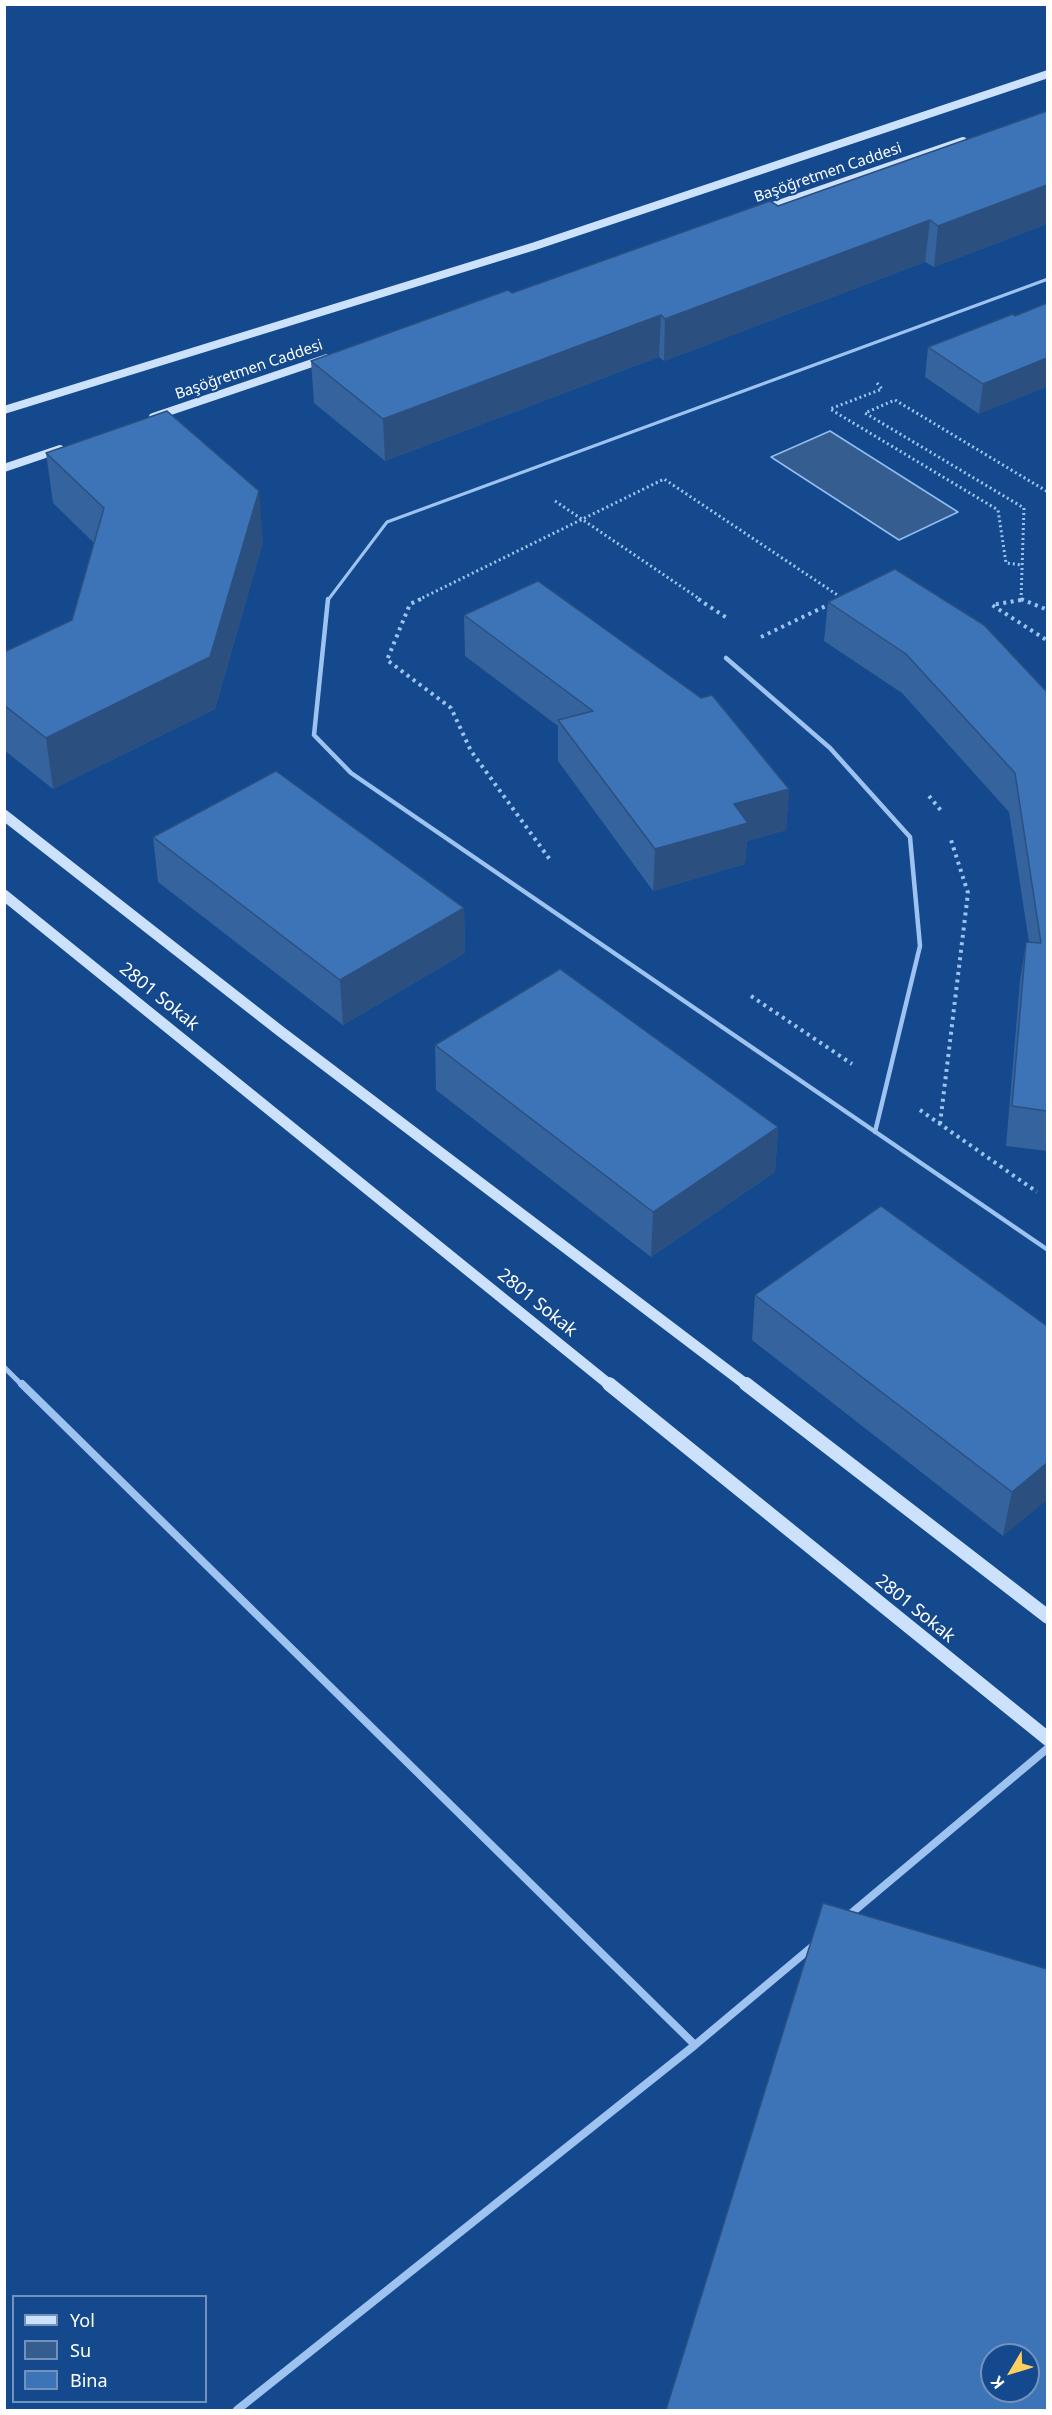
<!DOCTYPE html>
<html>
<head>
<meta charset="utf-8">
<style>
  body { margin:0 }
  #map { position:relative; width:1052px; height:2415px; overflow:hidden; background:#14498e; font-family:"Noto Sans",sans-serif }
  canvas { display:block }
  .frame { position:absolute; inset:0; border:6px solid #fff; pointer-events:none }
  .legend { position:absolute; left:12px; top:2295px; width:195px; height:108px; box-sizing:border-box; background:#14498e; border:2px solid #7292bb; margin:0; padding:8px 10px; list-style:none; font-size:18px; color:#fff }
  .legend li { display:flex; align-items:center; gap:12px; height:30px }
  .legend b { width:30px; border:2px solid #7292bb }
  .north { position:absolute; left:980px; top:2343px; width:60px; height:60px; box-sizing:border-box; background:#14498e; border:2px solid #7292bb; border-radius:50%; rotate:232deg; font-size:16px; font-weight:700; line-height:24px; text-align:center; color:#fff }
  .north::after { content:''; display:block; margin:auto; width:21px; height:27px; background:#ffd05e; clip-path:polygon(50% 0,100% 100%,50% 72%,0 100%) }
</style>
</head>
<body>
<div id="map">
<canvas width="1052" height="2415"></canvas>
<div class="frame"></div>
<ul class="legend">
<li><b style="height:8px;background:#cce1fb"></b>Yol</li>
<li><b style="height:16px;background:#355d8f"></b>Su</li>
<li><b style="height:16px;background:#3d73b7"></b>Bina</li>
</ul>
<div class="north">K</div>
</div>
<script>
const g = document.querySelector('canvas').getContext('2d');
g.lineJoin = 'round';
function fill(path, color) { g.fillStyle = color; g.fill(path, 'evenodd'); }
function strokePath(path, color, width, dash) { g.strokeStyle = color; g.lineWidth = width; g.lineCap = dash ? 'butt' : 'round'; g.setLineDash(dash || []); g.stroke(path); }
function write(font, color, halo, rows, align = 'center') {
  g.font = font + ' "Noto Sans",sans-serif'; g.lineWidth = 4.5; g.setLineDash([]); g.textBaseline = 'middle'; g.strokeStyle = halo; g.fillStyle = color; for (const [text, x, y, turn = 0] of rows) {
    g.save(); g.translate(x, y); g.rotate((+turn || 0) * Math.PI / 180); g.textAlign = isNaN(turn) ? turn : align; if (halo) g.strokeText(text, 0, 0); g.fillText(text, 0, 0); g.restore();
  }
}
const water = new Path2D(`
  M830,431L958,512L899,540L771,457Z`);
const pathFar1 = new Path2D(`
  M877,383L882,389L830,409L998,510L1006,563L1022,565
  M555,501L701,600
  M418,600L664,479L842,598
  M1021,600L1024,508L865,413L895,400L1048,492`);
const path = new Path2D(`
  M421,599L410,604L387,660L451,708L471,751L551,861
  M698,599L727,618
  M1021,599L1048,610
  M1021,600L992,605L1048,641
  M761,637L830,604
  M929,796L943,813
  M751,996L852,1064
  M920,1110L1037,1192
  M940,1124L968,893L951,840`);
const laneFar1 = new Path2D(`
  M328,600L387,522L1048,279`);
const lane = new Path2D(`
  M328,599L314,735L351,773L1048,1250
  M726,658L830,748L910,837L920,946L875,1132`);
const streetFar1 = new Path2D(`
  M4,1367L23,1386`);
const street = new Path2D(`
  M22,1384L695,2045
  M848,1916L1048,1748
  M237,2410L695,2045L813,1946`);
const secondaryFar2 = new Path2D(`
  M761,210L963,141
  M4,410L535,246L1048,74
  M153,417L327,358
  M4,468L60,449`);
const secondaryFar1 = new Path2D(`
  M4,815L280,1031L748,1386
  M4,895L611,1386`);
const secondary = new Path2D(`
  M609,1384L1048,1739
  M746,1384L1048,1617`);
const wall = new Path2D(`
  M1047,111V224L934,267L925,262L664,361L659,357L385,461L314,403L311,361L512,293L778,206Z
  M1013,314L979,414L925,377L928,347Z
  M46,453L263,542L215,709L53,789L4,750V652L72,620L94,543L53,503Z
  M828,602L1047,692V1151L1006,1146L1020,981L1026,942H1029L1009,812L902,693L824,641Z
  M464,615L789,789L786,830L747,841L745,864L653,891L558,761V726L465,656Z
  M153,837L464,908L465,953L343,1025L158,882Z
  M435,1045L778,1127L775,1172L651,1257L436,1090Z
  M755,1295L1047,1326L1003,1536L752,1340Z`);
const shadedWall = new Path2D(`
  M1047,185V224L934,267L938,226Z
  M930,220L925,262L664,361L665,319Z
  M661,315L659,357L385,461L383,419Z
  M1047,358V387L979,414L983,384Z
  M259,491L263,542L215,709L53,789L46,738Z
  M789,789L786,830L747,841L745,864L653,891L655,849L734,804Z
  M464,908L465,953L343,1025L340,980Z
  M778,1127L775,1172L651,1257L653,1212Z
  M1047,1463V1500L1003,1536L1012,1492Z`);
const building = new Path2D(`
  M1047,111V185L938,226L930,220L665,319L661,315L383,419L311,361L508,290L512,293L770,201L778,206Z
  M1047,303V358L983,384L928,347L1013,314L1015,316Z
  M167,411L259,491L210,657L46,738L4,705V652L72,620L104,508L46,453Z
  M895,569L984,625L1047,692V1111L1012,1106L1026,942L1041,943L1015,773L906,654L828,602Z
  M538,581L701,698L712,695L789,789L734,804L748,823L655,849L558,720L593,711L464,615Z
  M276,771L464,908L340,980L153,837Z
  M560,969L778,1127L653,1212L435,1045Z
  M881,1206L1047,1326V1463L1012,1492L755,1295Z
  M823,1903L1047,1969V2410H666ZM992,2355H1028V2391H992Z`);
const farStreetnames = [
  ["Başöğretmen Caddesi",828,173,-19],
  ["Başöğretmen Caddesi",249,370,-19]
];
const streetNames = [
  ["2801 Sokak",159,997,39],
  ["2801 Sokak",537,1303,39],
  ["2801 Sokak",915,1609,39]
];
fill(water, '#355d8f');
strokePath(water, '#90bef3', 1.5);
strokePath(pathFar1, '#9ec3f0', 3, [2, 3]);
strokePath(path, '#9ec3f0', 4, [3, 4.5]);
strokePath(laneFar1, '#9ec3f0', 3);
strokePath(lane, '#9ec3f0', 4.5);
strokePath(streetFar1, '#9ec3f0', 5);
strokePath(street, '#9ec3f0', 8);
strokePath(secondaryFar2, '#cce1fb', 8);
strokePath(secondaryFar1, '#cce1fb', 11);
strokePath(secondary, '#cce1fb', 14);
fill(wall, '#34639d');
fill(shadedWall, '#2b5080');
fill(building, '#3d73b7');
strokePath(building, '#2b5080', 1.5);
write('15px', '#fff', '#14498e', farStreetnames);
write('18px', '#fff', '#14498e', streetNames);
</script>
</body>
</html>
